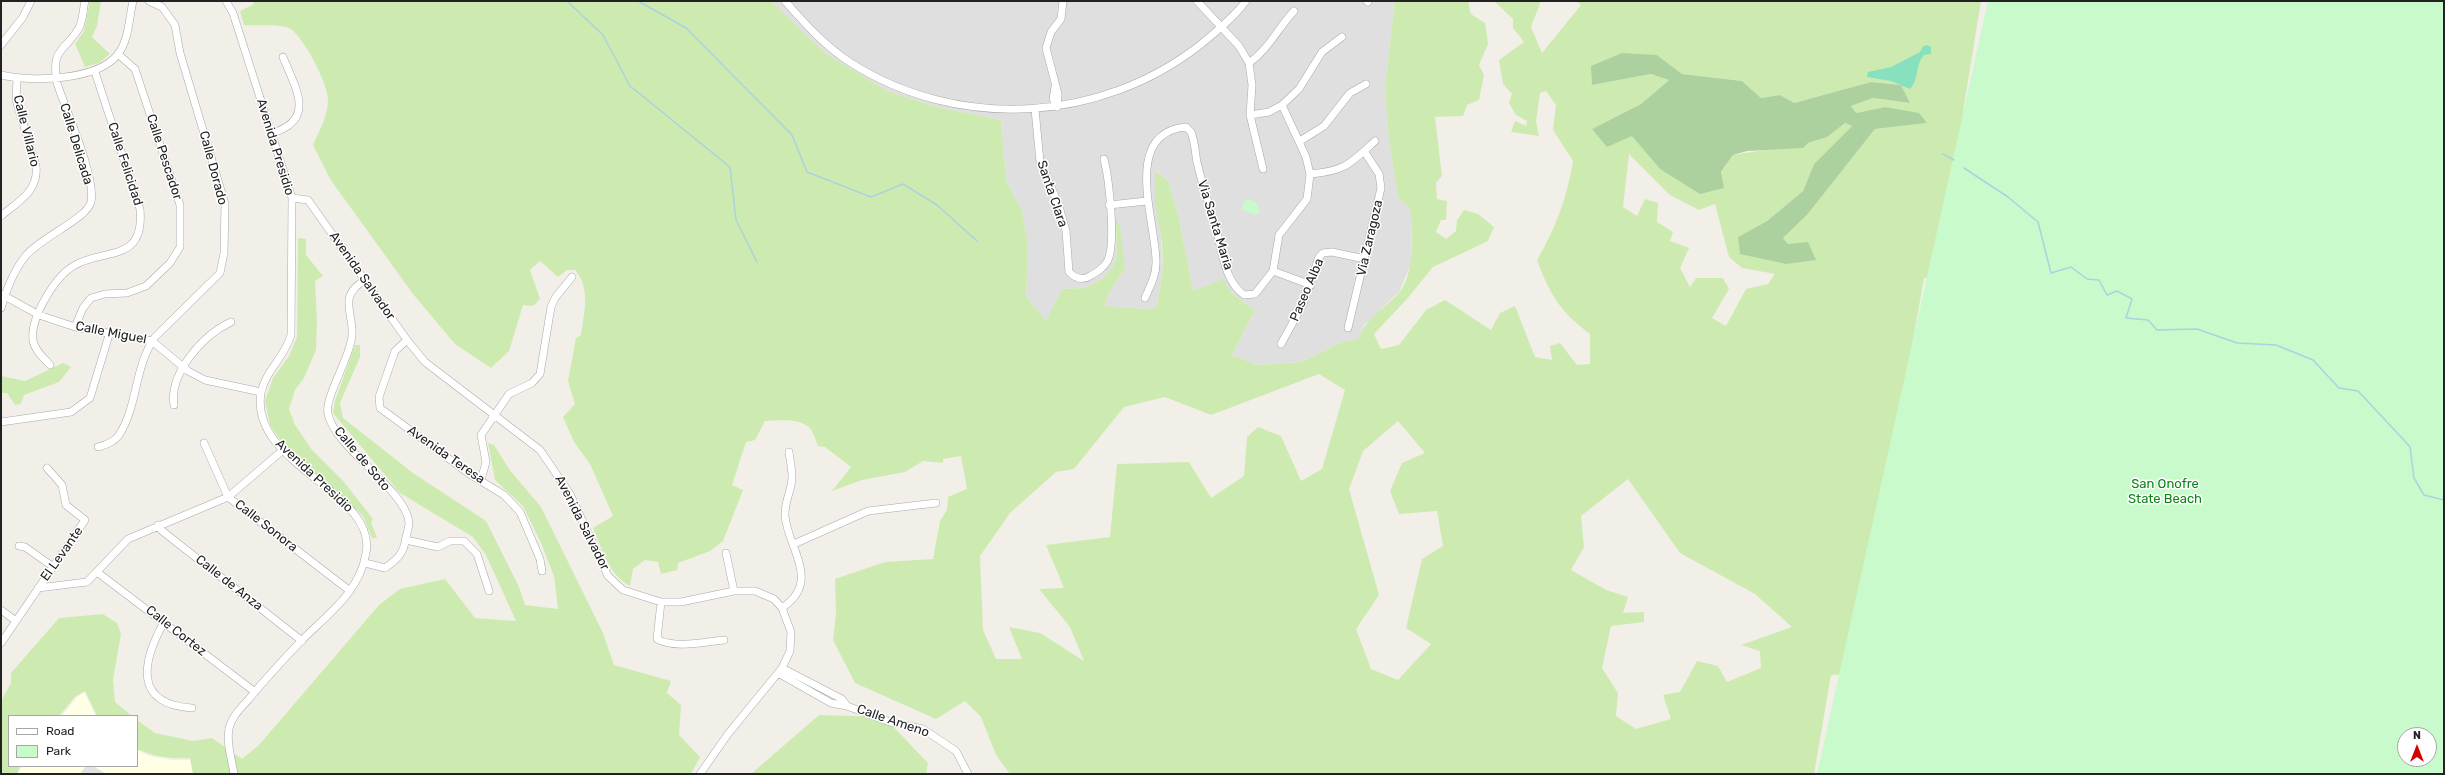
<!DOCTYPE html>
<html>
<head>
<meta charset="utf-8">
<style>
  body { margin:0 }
  #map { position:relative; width:2445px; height:775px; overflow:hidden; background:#f2efe9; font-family:Rubik,sans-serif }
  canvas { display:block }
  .frame { position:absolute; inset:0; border:2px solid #222; pointer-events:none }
  .legend { position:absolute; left:8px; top:715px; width:130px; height:52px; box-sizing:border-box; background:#fff; border:1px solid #a7a7a7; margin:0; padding:5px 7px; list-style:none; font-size:12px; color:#222 }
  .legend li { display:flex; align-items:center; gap:8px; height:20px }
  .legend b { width:20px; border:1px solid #a7a7a7 }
  .north { position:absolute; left:2397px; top:727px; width:40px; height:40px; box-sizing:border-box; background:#fff; border:1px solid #a7a7a7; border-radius:50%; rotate:0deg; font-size:11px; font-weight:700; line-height:16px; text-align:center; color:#222 }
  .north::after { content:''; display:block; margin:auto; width:14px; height:18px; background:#d40000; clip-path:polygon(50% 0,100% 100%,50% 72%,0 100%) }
</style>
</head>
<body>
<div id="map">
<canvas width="2445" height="775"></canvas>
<div class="frame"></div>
<ul class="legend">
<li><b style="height:5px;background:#fff"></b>Road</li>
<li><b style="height:11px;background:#c8facc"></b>Park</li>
</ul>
<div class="north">N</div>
</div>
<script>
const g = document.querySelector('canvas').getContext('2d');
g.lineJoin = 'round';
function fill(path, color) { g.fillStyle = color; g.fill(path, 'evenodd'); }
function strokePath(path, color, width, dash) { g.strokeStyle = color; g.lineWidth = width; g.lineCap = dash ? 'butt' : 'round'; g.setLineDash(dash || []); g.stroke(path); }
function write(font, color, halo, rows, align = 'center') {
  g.font = font + ' Rubik,sans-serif'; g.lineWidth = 3; g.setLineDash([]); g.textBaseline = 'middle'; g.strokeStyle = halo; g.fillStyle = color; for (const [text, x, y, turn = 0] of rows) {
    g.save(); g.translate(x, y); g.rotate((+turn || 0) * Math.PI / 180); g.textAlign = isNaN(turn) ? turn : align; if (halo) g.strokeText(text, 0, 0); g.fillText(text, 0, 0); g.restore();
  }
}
const residential = new Path2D(`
  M771,1H1395L1385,85L1389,140L1398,196L1411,210V264L1399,292L1364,325L1358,339L1342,342L1301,362L1257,365L1232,355L1255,310L1230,292L1193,291L1179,218L1168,181L1156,170L1163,268L1157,307L1146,309L1104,306L1109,293L1125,269L1116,222L1117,256L1112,268L1102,279L1085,288L1062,289L1047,322L1026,296L1028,244L1022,211L1006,180L1001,120L937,107L887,91L825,53Z`);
const education = new Path2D(`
  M84,692L96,716H62L77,697Z
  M137,750L149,756L171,760H202L228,774H18L22,766H137Z`);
const grass = new Path2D(`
  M90,1H101L97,26L92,37L110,54L99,63L85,67L75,44L84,31Z
  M252,1H771L825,53L887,91L937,107L1001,120L1006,180L1022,211L1028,244L1026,296L1046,321L1062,289L1085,288L1102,279L1112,268L1117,256L1116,221L1120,225L1125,269L1109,293L1104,306L1146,309L1157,307L1163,268L1162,243L1155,202V170L1168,181L1179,218L1193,291L1224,279L1230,292L1255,310L1232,355L1257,365L1301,362L1342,342L1358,339C1367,316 1382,311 1398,294C1416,274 1411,235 1411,211L1398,196L1389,141L1385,85L1395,1H1468L1471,14L1485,23L1488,44L1479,65L1484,75L1479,100L1467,105L1463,116L1435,117L1442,176L1436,183L1437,199L1447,201L1446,220H1441L1436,232L1446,239L1456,231L1457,220L1464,210L1478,214L1494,227L1488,241L1433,267L1407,299L1374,334L1381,349L1399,345L1426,310L1445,300L1491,330L1500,313L1515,306L1535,357L1552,360L1550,346L1560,343L1577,365L1590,364V334C1559,311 1550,294 1537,260C1556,228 1567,197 1573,161L1553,130L1556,105L1546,91L1540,93L1536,121L1539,136L1511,132L1515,121L1526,126L1527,121L1516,115L1509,103L1512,94L1503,84L1499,60L1524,42L1513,28V19L1494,1H1541L1531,27L1542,53L1581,5L1576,1H1981L1963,112V154L1952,164L1951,175L2000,273L1924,278L1854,674L1831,675L1814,774H1010L996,755L981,717L965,701L936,719L855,683L833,640L836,614L835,579L885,562L933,559L940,521L947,510L948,497L967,489L961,456L943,459V463L923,461L905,472L862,480L832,491L851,467L825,447L818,446C816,440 813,432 810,428C800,418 778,420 765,421L755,440L746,442L732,485L743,490L723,541L710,551L678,563L677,570L661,574L658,562L645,560L633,569L630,586C608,574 603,550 593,528L613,516L590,464L574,442L563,417L575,404L568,381L576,338L581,335C584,313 591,288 575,270H567L558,277L540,261L530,270L540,299L533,306L523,305L509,351L491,368L455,344L413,294L330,179L313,145C319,131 327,118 328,102C330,87 303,35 289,28C280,24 255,26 244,25L240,11L254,4ZM1657,55L1682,74L1742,81L1761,98L1780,95L1794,103L1871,82L1901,85L1910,103L1873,98L1851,106L1856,113L1885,107L1926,123L1875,129L1807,215L1783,238L1788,244L1738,237L1767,221L1803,191L1814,164L1852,126L1845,123L1827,136L1808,143L1733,155L1721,173L1660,169L1632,135L1592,129L1641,104L1670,79L1651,74L1592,85ZM1629,154L1670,195L1699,210L1715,204L1729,257L1742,268L1775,274L1768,284L1746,289L1726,326L1712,318L1729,289L1723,278H1696L1690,287L1680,268L1689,248L1670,241L1673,232L1657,222L1658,203L1645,199L1637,216L1623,207ZM1319,374L1345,390L1322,469L1301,481L1281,436L1258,427L1247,437L1244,476L1211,498L1189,462L1117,464L1110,537L1046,545L1064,588L1039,589L1070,627L1084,661L1040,633L1009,627L1022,659H996L983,630L980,556L1010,513L1056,472L1074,469L1124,407L1165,397L1211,415ZM1398,421L1425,453L1402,463L1390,491L1399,514L1437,511L1443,546L1422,559L1406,628L1431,644L1398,680L1371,669L1356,629L1379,595L1349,489L1363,451ZM1628,479L1680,553L1755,594L1792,627L1741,645L1760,651L1761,668L1727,682L1718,666L1697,661L1680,692L1663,695L1671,719L1636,729L1616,716L1618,693L1602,668L1611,626L1644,622V612L1623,613L1628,597L1606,590L1571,570L1584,547L1581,516Z
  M298,238L306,239V255L323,276L315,281L317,321L316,350L304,378L295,390L289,409L295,425L312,450L344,482L373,519L371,522L377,538H372L363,516L282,443L270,425L265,401L273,378L289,356L297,337Z
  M355,345H360V357L340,403L343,418L413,473L486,521L519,587L525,605L558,609L554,576L541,543L523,506L495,480L488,443L494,445L509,469L541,507L603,633L614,665L671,681L667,693L681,705L679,735L700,757L691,774H193L190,758C170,759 155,757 137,749V720L155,733L193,741L212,738L242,759L259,745L379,605L400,589L445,579L475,618L516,621L486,555L473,537L400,493L333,413L335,401Z
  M63,363L71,367L59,382L24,395L21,404L15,405L7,393H1V376L25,381Z
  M103,614L117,623L121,634L113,680L115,702L132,716H97L85,691L75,697L59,716H9V766H20L17,774H1V701L11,683V673L59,618Z
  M819,715L884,717L928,763L926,774H751Z`);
const forest = new Path2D(`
  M1622,53L1657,55L1682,74L1742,81L1761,98L1780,95L1794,103L1871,82L1901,85L1910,103L1873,98L1851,106L1856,113L1885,107L1919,113L1927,123L1875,129L1807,215L1783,238L1788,244L1808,242L1816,260L1786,264L1740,254L1738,237L1767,221L1803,191L1814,164L1852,126L1845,123L1827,137L1808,143L1803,148L1747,151L1733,155L1721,172L1724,188L1700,194L1660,169L1632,136L1607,147L1592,129L1641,104L1669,80L1651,74L1592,85L1591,66Z`);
const park = new Path2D(`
  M1988,1H2444V774H1817ZM2405,735H2429V759H2405Z
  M1249,199L1256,202L1260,212L1255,215L1242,210L1244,201Z`);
const pitch = new Path2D(`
  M1927,45L1931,47V54L1924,55C1915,65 1919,80 1910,89L1891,81L1867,77L1868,72L1891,67L1920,52L1923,46Z`);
const parking = new Path2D(`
  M86,766H93L106,774H80Z`);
const stream = new Path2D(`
  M567,1L603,35L630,86L730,167L736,220L757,262
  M638,1L686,28L792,135L807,172L871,197L903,184L937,205L977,241
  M1943,154L1954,160
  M1964,168L2008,197L2038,222L2051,273L2071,267L2087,279L2099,280L2107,295L2117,291L2132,299L2126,318L2148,320L2157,330L2197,329L2237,343L2276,345L2313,360L2339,388L2358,391L2402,438L2410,447L2414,478L2424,495L2444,500`);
const minor = new Path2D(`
  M226,1L233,13L292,198L291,335C285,357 265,371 261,393C249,465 378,492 366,553C360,592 327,615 301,641C283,660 265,679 249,699C241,708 231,717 229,729C226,743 232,760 234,774
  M785,1C805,24 826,47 851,63C959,131 1100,123 1200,45C1216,32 1233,18 1246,1
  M1197,1L1239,46L1249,63L1252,85L1250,115L1263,169
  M1367,1L1368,2
  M1,45L23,17L31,1
  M1249,63C1269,49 1278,28 1294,11
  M1,75C31,82 98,81 118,54C129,40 129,18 133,1
  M1055,87L1053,99L1057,107
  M1057,107L1058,94L1046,48L1051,32L1061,19L1063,1
  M1035,109L1040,162L1058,203L1066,231L1069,272C1075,278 1082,281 1090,276C1097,272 1104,268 1108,260C1116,242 1109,179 1104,159
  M1250,115L1269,112L1282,105L1299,89L1322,52L1342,37
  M272,133C317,120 295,87 283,57
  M1300,141L1324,126L1350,93L1366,84
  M1310,174C1345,171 1350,164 1375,141
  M292,198L308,200L407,340L425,362L540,450L570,494L608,576L623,590L661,602H681L734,591H755L774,599L782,608L791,632L790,651L782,668L728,734L700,774
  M1109,205L1147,201
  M1,216C18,202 39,191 36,166L16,100L17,78
  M1273,271L1311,285
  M1,294L39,315L75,327L152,341L188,371L205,380L261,392
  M1145,298C1150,286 1156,276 1156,263C1157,224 1120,133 1186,127L1191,132C1195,142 1195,152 1197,162C1202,184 1209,204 1215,225C1222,247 1223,280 1244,295L1255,294L1273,271L1279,235L1307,199L1310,174L1306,157L1282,105
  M1,308C6,291 13,272 24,258C37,239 87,219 91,202C96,176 66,111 57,83C51,47 64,53 79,28C83,21 83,9 85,1
  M75,327L83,308L91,298L105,294L127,293L146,286L170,263L180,247V205L135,69L118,54
  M1348,328L1381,188L1379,174L1364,151
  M407,340L395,351L379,397L380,408L471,475L504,495L520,512L540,559L542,571
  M1281,344L1303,304L1319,257L1323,253L1332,252L1365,259
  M50,365C44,358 34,350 33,340C30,318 55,276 75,265C105,248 145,263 140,209L95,72
  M174,405C169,373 203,335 231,322
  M1,422L71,412L90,398L109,335
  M204,443L228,497L350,591
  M98,447C106,445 115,441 119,435C138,406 134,367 155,337L220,273L224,253L225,204L180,53L175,25L162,7L149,1
  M481,480L486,462L481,435L509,394L532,383L540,374L551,307L555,298L572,277
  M158,525L161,530L302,641
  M406,540L438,547L450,541H464L477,554L489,591
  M794,544L868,511L936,503
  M19,546L25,547L52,566
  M726,553L734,591
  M365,563L385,568C398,559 404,553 406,537C407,533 409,527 409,522C405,489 335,448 328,414C324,398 350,358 352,336C354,312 337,297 365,280
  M97,572L255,692
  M38,588L87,582L128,539L228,497L283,450
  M661,602L657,639C675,649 704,642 724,640
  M782,608C822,581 788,549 785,516C784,502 792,490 792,477C792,469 790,460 789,452
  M1,610L16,621
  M164,622C142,662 133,704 192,708
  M1,643L85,520L66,505L62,485L47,468
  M782,668L842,699L847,706
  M778,673L831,703L847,706L890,722L923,729L956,751L968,774`);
const streetNames = [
  ["Calle Villario",26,131,76],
  ["Calle Delicada",76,144,73],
  ["Avenida Presidio",275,147,73],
  ["Calle Pescador",164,157,72],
  ["Calle Felicidad",125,164,72],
  ["Calle Dorado",213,168,75],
  ["Santa Clara",1052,194,71],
  ["Via Santa Maria",1215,225,73],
  ["Via Zaragoza",1370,238,-77],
  ["Avenida Salvador",362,276,55],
  ["Paseo Alba",1307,290,-67],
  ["Calle Miguel",111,333,11],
  ["Avenida Teresa",446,455,35],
  ["Calle de Soto",362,459,50],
  ["Avenida Presidio",314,476,43],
  ["Avenida Salvador",582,523,63],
  ["Calle Sonora",266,526,38],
  ["El Levante",62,554,-55],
  ["Calle de Anza",229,583,38],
  ["Calle Cortez",176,631,38],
  ["Calle Ameno",893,721,19]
];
const parkNames = [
  ["San Onofre",2165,484],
  ["State Beach",2165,499]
];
fill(residential, '#e0dfdf');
fill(education, '#ffffe5');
fill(grass, '#cdebb0');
fill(forest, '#add19e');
fill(park, '#c8facc');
fill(pitch, '#88e0be');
fill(parking, '#e2e2e2');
strokePath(stream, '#aad3df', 1.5);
strokePath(minor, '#a9a9a9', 8);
strokePath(minor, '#fff', 7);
write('13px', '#222', '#fff', streetNames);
write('13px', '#0c8416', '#fff', parkNames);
</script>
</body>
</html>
